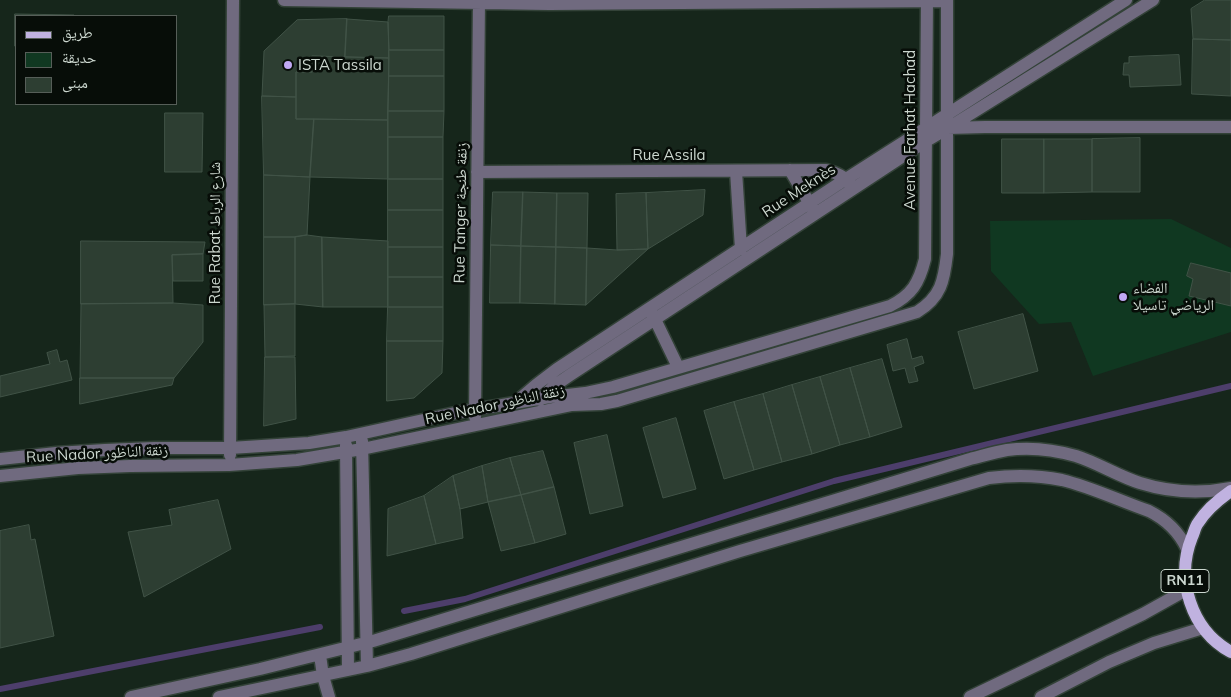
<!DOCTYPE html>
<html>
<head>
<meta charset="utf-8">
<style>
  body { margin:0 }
  #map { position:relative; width:1231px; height:697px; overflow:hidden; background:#16261b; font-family:Mulish,"Noto Naskh Arabic",sans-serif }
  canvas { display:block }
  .legend { position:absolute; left:15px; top:15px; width:162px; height:90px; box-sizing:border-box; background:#070d08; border:1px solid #565e58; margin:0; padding:6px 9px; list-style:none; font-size:15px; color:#ccd7cf }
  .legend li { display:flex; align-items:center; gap:10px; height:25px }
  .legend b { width:25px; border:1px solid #565e58 }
</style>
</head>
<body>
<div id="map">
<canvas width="1231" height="697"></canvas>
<ul class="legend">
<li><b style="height:6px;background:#c0b2e0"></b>طريق</li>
<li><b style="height:14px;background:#103821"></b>حديقة</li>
<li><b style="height:14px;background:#2d3e32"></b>مبنى</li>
</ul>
</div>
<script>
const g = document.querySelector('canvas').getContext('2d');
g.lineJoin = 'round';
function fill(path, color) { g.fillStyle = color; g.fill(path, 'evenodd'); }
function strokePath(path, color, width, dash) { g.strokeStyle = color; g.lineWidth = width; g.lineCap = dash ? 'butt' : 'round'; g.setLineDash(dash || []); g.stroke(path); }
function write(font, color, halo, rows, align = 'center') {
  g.font = font + ' Mulish,"Noto Naskh Arabic",sans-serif'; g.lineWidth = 5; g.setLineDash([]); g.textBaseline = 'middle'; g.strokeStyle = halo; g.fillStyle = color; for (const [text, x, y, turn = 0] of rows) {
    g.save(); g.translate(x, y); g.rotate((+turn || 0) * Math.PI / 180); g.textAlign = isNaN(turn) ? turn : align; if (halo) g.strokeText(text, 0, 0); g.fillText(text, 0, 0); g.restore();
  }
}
const green = new Path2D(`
  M1171,219L1231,248V332L1093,376L1071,322L1039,324L991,271L990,221Z`);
const stream = new Path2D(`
  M404,611L465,599L834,481L1231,386
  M0,689L320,627`);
const building = new Path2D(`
  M1205,0H1231V40L1193,39L1191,9Z
  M15,14L74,15V16H16V46H15Z
  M389,16H444V50H389L388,22Z
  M347,19L345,57L312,56V72H296V97L262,96L264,51L297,20Z
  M347,19L388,22L389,58L345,57Z
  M1193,39L1231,40V96L1192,94Z
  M389,50H444V76H389Z
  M1179,55L1181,85L1130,87L1129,75H1123L1124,63H1129V57Z
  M312,56L389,58L388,120L296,119V72H312Z
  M389,76H444V111H388Z
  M262,96L296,97V119H314L310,177L264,175Z
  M388,111H444L443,137H388Z
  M165,113H203L202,172H165Z
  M314,119L388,120V179L310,177Z
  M388,137H443V179H388Z
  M1140,138V192H1092V139Z
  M1002,139H1044V193H1002Z
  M1044,139H1092V192L1044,193Z
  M264,175L310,177L307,235L295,237H264Z
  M388,179H443V210H388Z
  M705,190L703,215L648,249L646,193Z
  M493,192H523L521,246L491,245Z
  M523,192L557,193L556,247L521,246Z
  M557,193H588L587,248L556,247Z
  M646,193L648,249L617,250L616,194Z
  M388,210H443V247H388Z
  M307,235L322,237L323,307L295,304V237Z
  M264,237H295V304L264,305Z
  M322,237L388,241V307H323Z
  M81,241L205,242L203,254L172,255L173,303L81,304Z
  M491,245L521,246L520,303H490Z
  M521,246L556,247L555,304L520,303Z
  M388,247H443V277H388Z
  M556,247L587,248L586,305L555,304Z
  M587,248L617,250L648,249L586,305Z
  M203,254V281H173L172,255Z
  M1191,263L1231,273V306L1189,296L1193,279L1187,276Z
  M388,277H443V307H388Z
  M173,303L203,305V342L174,378H80L81,304Z
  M295,304V356L265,357L264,305Z
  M388,307H443V341H387Z
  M1023,314L1038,371L974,389L958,332Z
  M907,339L912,359L922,356L924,363L914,367L918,381L909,383L905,368L893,371L887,345Z
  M387,341H443L442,373L414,398L387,401Z
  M57,350L60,362L67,360L72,380L0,397V376L50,364L47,353Z
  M265,357H295L296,419L264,426Z
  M882,359L902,427L870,437L850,368Z
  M850,368L870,437L840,445L820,377Z
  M820,377L840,445L812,454L792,385Z
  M80,378H174L172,385L80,404Z
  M792,385L812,454L782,462L763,394Z
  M763,394L782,462L754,470L734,402Z
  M734,402L754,470L724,479L704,411Z
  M676,418L696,489L663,498L643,428Z
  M607,435L623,506L590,514L574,443Z
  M543,451L554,487L521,495L510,458Z
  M510,458L521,495L488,502L482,466Z
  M482,466L488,502L460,509L453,476Z
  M453,476L460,509L463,538L436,544L424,496Z
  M554,487L566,534L535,543L521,495Z
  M521,495L535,543L501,551L488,502Z
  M424,496L436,544L387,556L388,509Z
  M218,500L231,549L144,597L128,532L172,525L169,510Z
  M29,525L31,540L35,539L54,636L0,648V531Z`);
const minor = new Path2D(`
  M284,0L549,4L947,1
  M948,128L985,127H1231
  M790,170L814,211
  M736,171L741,249
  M477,172L826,170C836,173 844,176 850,184
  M652,313L678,367
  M540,400L554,386L570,375L926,141L948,128L1153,0
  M515,403L536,385L557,369L846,179L1126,0
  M475,417L479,0
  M362,441L367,666
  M346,445L348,670
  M230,455L233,0
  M0,459L56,453L105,450L154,448H230L309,443L346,437L455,413L550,397L585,393L613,387L890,306C912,295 919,283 925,259L927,0
  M0,476L78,468L130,466L229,465L297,460L362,449L572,405L601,404L617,401L917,312C941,297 944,281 947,254V0
  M320,655L323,676L329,697
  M131,697L260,669L373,641L970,459C982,456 995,452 1007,450C1029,447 1055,450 1076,456C1098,463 1118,476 1140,483C1169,492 1201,494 1231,488
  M219,697L367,666L411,654L740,551L989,478C1013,475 1037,475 1062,480C1091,487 1120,501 1149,511C1167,520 1179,532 1187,549
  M970,697L1143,614L1186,590
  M1041,697L1109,662L1154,643L1203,628`);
const major = new Path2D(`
  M1231,491C1218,500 1207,509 1198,523C1195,527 1194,533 1192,537C1175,579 1191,630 1231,652`);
const markers = [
  [288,65,5,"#c0a8f3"],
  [1123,297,5,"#c0a8f3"]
];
const shields = [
  [1185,581,48]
];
const shieldNames = [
  ["RN11",1185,581]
];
const poiNames = [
  ["ISTA Tassila",298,65],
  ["الفضاء",1133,288],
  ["الرياضي تاسيلا",1133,305]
];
const streetNames = [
  ["Avenue Farhat Hachad",910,130,-90],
  ["Rue Assila",669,155],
  ["Rue Meknès",799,191,-33],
  ["Rue Tanger زنقة طنجة",461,213,-89],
  ["Rue Rabat شارع الرباط",215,233,-90],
  ["Rue Nador زنقة الناظور",495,405,-12],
  ["Rue Nador زنقة الناظور",97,454,-3]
];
fill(green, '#103821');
strokePath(stream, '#4d3e6b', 6);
fill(building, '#2d3e32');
strokePath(building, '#415347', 1);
strokePath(minor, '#334238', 15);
strokePath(major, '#334238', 15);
strokePath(minor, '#706a7f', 12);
strokePath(major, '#c0b2e0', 12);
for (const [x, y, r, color] of markers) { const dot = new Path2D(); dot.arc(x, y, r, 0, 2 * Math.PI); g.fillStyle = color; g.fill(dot); strokePath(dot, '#070d08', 2); }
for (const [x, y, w] of shields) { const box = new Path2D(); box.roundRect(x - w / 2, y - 11.5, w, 23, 4); g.fillStyle = '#070d08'; g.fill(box); strokePath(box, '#ccd7cf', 1); }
write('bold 14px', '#ccd7cf', null, shieldNames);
write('15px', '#ccd7cf', '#070d08', poiNames, 'left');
write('15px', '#ccd7cf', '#070d08', streetNames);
</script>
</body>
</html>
